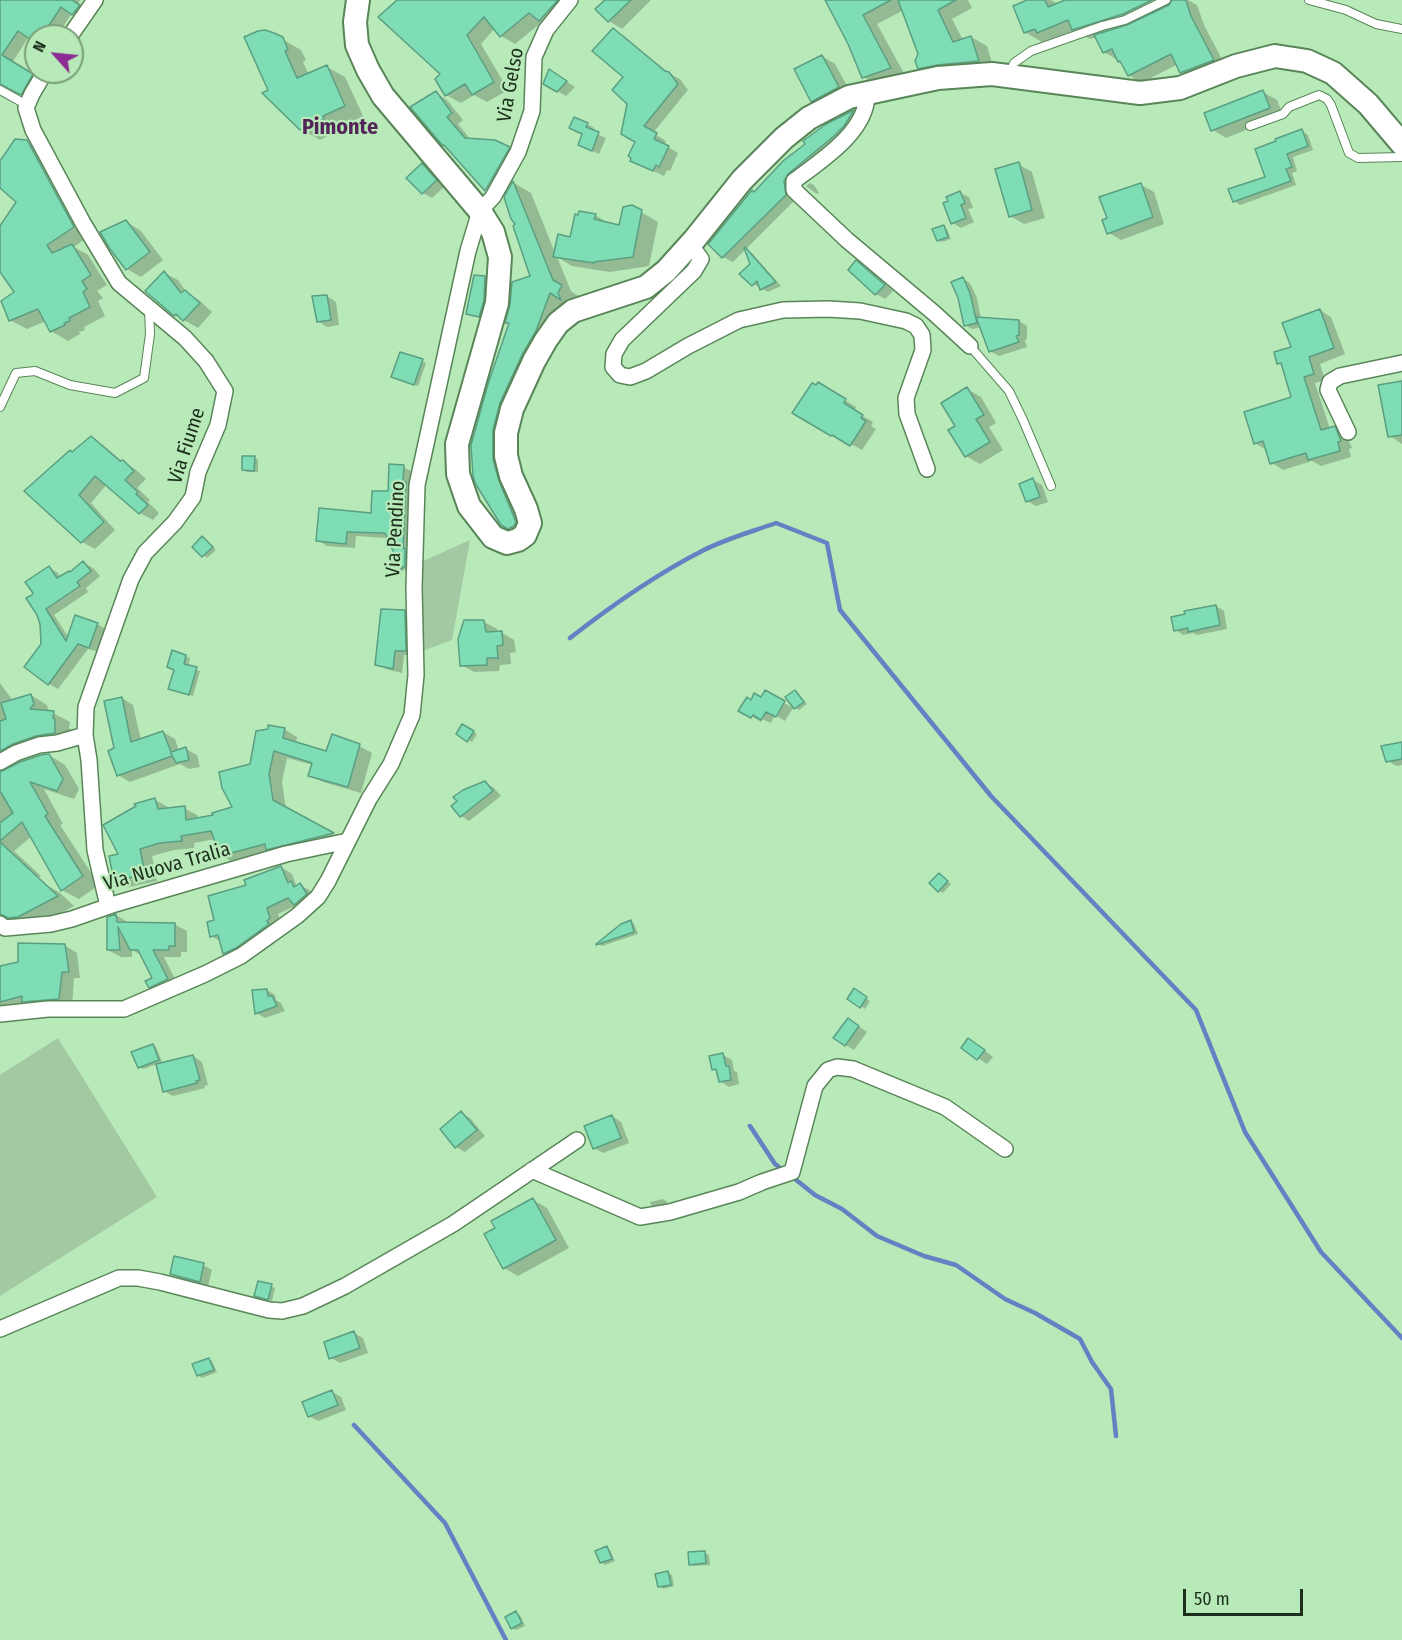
<!DOCTYPE html>
<html>
<head>
<meta charset="utf-8">
<style>
  body { margin:0 }
  #map { position:relative; width:1402px; height:1640px; overflow:hidden; background:#b8e9b8; font-family:"Fira Sans Condensed",sans-serif }
  canvas { display:block }
  .north { position:absolute; left:24px; top:24px; width:60px; height:60px; box-sizing:border-box; background:#b8e9b8; border:2px solid #7a9f7a; border-radius:50%; rotate:297deg; font-size:16px; font-weight:700; line-height:24px; text-align:center; color:#1c2f1d }
  .north::after { content:''; display:block; margin:auto; width:21px; height:27px; background:#8c2c94; clip-path:polygon(50% 0,100% 100%,50% 72%,0 100%) }
  .scale { position:absolute; left:1183px; top:1589px; width:120px; height:27px; box-sizing:border-box; border:3px solid #1c2f1d; border-top:0; padding-left:8px; font-size:18px; line-height:21px; white-space:nowrap; color:#1c2f1d; -webkit-text-stroke:4px #b8e9b8; paint-order:stroke }
</style>
</head>
<body>
<div id="map">
<canvas width="1402" height="1640"></canvas>
<div class="north">N</div>
<div class="scale">50 m</div>
</div>
<script>
const g = document.querySelector('canvas').getContext('2d');
g.lineJoin = 'round';
function fill(path, color) { g.fillStyle = color; g.fill(path, 'evenodd'); }
function strokePath(path, color, width, dash) { g.strokeStyle = color; g.lineWidth = width; g.lineCap = dash ? 'butt' : 'round'; g.setLineDash(dash || []); g.stroke(path); }
function write(font, color, halo, rows, align = 'center') {
  g.font = font + ' "Fira Sans Condensed",sans-serif'; g.lineWidth = 4.5; g.setLineDash([]); g.textBaseline = 'middle'; g.strokeStyle = halo; g.fillStyle = color; for (const [text, x, y, turn = 0] of rows) {
    g.save(); g.translate(x, y); g.rotate((+turn || 0) * Math.PI / 180); g.textAlign = isNaN(turn) ? turn : align; if (halo) g.strokeText(text, 0, 0); g.fillText(text, 0, 0); g.restore();
  }
}
const green = new Path2D(`
  M470,540L452,640L409,656L410,567Z
  M58,1038L157,1197L0,1296V1075Z`);
const shadow = new Path2D(`
  M4,0H80L77,5L90,12L84,20L72,13L57,36H36V41L29,36L12,63L43,81L33,100L0,84V6Z
  M399,0H579L554,28L542,22L515,44L501,36L495,28L481,44L508,90L487,102L474,95L461,103L446,95L442,74Z
  M602,0H651L622,29L609,21L597,9L604,2Z
  M827,0H968L972,8L952,19L963,40L971,37L987,46L994,70L935,77L919,68L920,54L902,11L877,24L906,77L879,86L863,77L850,43Z
  M1031,0H1051L1058,4L1069,0H1188L1197,5L1204,25L1226,67L1194,80L1181,72L1178,64L1141,83L1129,75L1122,63L1118,58L1116,59L1104,52L1097,37L1090,39L1078,32L1055,42L1050,39L1042,42L1025,32Z
  M614,30L624,36L670,74L680,79L688,90L653,133L666,141L664,145L678,153L670,171L667,170L664,176L632,161L637,142L625,77Z
  M273,34L301,50L306,60L303,62L309,75L327,67L345,77L363,116L341,127L342,129L320,140L301,129L270,90Z
  M822,56L835,64L852,95L826,108L812,101Z
  M558,76L575,87L566,96L545,84Z
  M1263,92L1277,100L1283,115L1226,138L1213,130Z
  M436,93L447,100L463,120L458,124L471,140L509,148L520,155L497,196L486,189L449,148Z
  M853,112L862,117L798,179L795,200L733,262L723,257L755,193L827,126Z
  M587,124L594,128L593,132L606,138L599,154L587,149L584,134L571,127Z
  M1302,131L1308,135L1313,150L1293,157L1297,171L1292,173L1296,185L1240,205L1234,201L1267,178Z
  M27,142L44,151L89,236L74,247L88,255L107,285L97,291L103,298L98,301L105,316L84,327L85,330L79,332L80,334L68,341L51,331L46,321L27,329L10,320L16,293L0,269V222L2,226L18,202L0,186V164Z
  M1018,164L1032,172L1045,218L1024,224L1010,216Z
  M422,165L431,170L445,186L432,198L423,193Z
  M514,183L531,193L555,253L595,215L610,224L620,226L641,212L658,222L649,266L610,272L572,266L557,257L571,291L580,297L540,366L511,441L528,538L502,524L477,482L532,277ZM524,348L526,349L519,366L517,365Z
  M810,183L814,185L819,193L817,194L806,186Z
  M1141,185L1154,192L1164,224L1121,240L1109,233L1108,219Z
  M960,193L969,197L973,208L968,209L974,222L961,228L953,223Z
  M126,222L140,230L163,260L141,277L127,269Z
  M943,227L947,229L951,239L942,242L938,240Z
  M746,249L752,253L781,286L768,292L753,284L752,264Z
  M856,262L865,267L893,291L885,299L876,294L850,270Z
  M164,273L178,280L187,293L199,300L212,312L198,328L175,315Z
  M485,278L489,280L487,303L483,318L468,313Z
  M963,279L970,283L977,298L981,319L1019,321L1027,326V339L1025,340L1027,347L999,356L990,351L981,327L972,329L965,325Z
  M327,296L336,302L339,325L327,327L318,321Z
  M1320,310L1331,317L1345,354L1320,364L1325,380L1315,383L1330,429L1334,428L1346,435L1352,448L1349,449L1351,457L1321,466L1312,461L1283,470L1272,463L1266,450L1255,443L1293,398L1283,366L1278,363L1293,348Z
  M422,361L426,363L418,386L397,379Z
  M1402,382V444L1390,436Z
  M967,389L981,397L996,423L989,427L1003,450L980,464L966,456L957,426Z
  M829,390L856,407L854,411L873,422L871,426L876,429L862,450L844,440Z
  M91,438L103,445L122,461L135,469L146,479L137,488L150,500L148,502L159,513L153,520L140,513L107,484L91,503L115,530L95,549L82,542L72,453Z
  M254,457L258,460V472H247L243,470Z
  M403,467L413,472L411,574L397,566L398,558L388,538L356,536L355,548L327,546L318,540L372,515L390,493Z
  M1033,480L1042,485L1048,502L1036,506L1027,501Z
  M206,540L216,550L207,558L194,547Z
  M84,563L93,568L100,576L86,588L88,592L54,615L69,638L97,624L106,629L99,652L88,649L58,689L49,684L42,645L41,624L34,596L49,568L58,573L61,578L71,573Z
  M1216,606L1224,611L1227,629L1197,635L1193,633L1183,635L1176,630Z
  M404,611L413,616L414,655H404L402,673L386,669L377,664Z
  M484,622L497,629V632H501L514,640L516,652L510,653L511,664L500,665L499,671L474,672L461,665Z
  M173,652L190,658L188,667L200,671L193,696L170,689L175,670Z
  M0,683L13,701L31,695L47,705L49,712L53,713L70,722L69,728L71,730V742L53,744L11,763L3,772L49,755L65,765L79,789L74,799L44,789L63,824L60,825L99,885L79,899L62,890L32,836L14,851L41,876L0,892Z
  M765,692L793,708L785,721L775,715L771,723L762,719L761,722L741,710L751,701L761,699Z
  M795,692L799,694L807,704L799,710L795,708Z
  M122,698L133,705L141,740L163,732L175,739L179,751L186,749L197,755L200,767L189,769L180,764L130,782L118,775L116,749Z
  M463,726L477,734L472,742L458,734Z
  M284,729L297,737L296,743L327,753L359,746L372,753L361,793L323,782L310,775L313,765L287,758L282,782L286,809L345,841L234,863L221,855L215,839L194,843V848L174,850L152,856L157,881L129,887L116,880L120,855L155,800L168,807V809L184,808L197,815L198,819L215,816L234,807L251,765Z
  M1402,744V765L1397,766L1388,761Z
  M485,783L494,788L501,796L469,821L461,816Z
  M281,867L292,874L297,887L300,885L311,891L317,901L306,910L297,905L278,914L281,925L236,959L225,953L222,942L211,936L216,921L248,886Z
  M943,877L951,884L943,893L939,891Z
  M43,883L60,893L74,906L53,918L18,924L1,913L0,902Z
  M116,915L129,923L174,924L187,931V952H181V957H164L179,987L162,994L150,987L154,978L143,956L132,950V957H121L108,950V918Z
  M631,922L634,924L638,934L602,946L598,944Z
  M64,945L77,953L80,978H74L72,1006L0,1011V968L20,963Z
  M267,990L275,995L276,1000L281,1003L285,1011L265,1018L257,1013Z
  M854,990L870,1001L865,1009L849,998Z
  M857,1025L867,1032L854,1050L835,1038Z
  M153,1045L156,1047L163,1064L193,1056L202,1062L208,1085L204,1086L205,1088L173,1096L164,1091L157,1064L143,1069L139,1067Z
  M978,1045L993,1057L987,1064L963,1048Z
  M723,1055L732,1060L734,1071L737,1072L739,1084L729,1087L720,1081L718,1072L713,1069Z
  M461,1113L470,1118L485,1136L465,1152L456,1147L442,1129Z
  M612,1116L621,1122L629,1143L603,1153L594,1148Z
  M663,1199L667,1202L668,1205L655,1207L651,1205L650,1202Z
  M533,1200L547,1208L569,1248L518,1276L504,1268Z
  M203,1265L212,1270L208,1286L180,1279L171,1274Z
  M260,1282L275,1288L272,1301L260,1298Z
  M354,1333L363,1338L368,1353L340,1363L331,1358Z
  M208,1359L212,1361L217,1372L202,1378L198,1375Z
  M332,1392L341,1397L346,1410L318,1421L309,1416Z
  M607,1548L610,1550L615,1561L605,1565L601,1562Z
  M705,1553L709,1555L710,1565L694,1566L690,1564Z
  M668,1573L672,1575L674,1586L663,1589L659,1586Z
  M516,1613L520,1615L525,1626L516,1630L512,1628Z`);
const stream = new Path2D(`
  M570,638C611,606 655,575 702,551C725,539 751,532 776,523L827,543L840,610L991,796L1196,1010L1245,1132L1321,1252L1402,1338
  M750,1126L775,1164L783,1170
  M790,1175L815,1195L842,1209L877,1236L924,1256L956,1265L1005,1299L1035,1313L1080,1339L1092,1362L1111,1389L1116,1436
  M354,1425L445,1523L506,1640`);
const building = new Path2D(`
  M0,0H72L80,5L72,15L61,7L42,36H36V43L18,31L2,55L33,74L21,95L0,84Z
  M397,0H558L539,21L529,13L500,37L484,17L467,35L494,82L472,95L465,84L445,96L435,79L440,74L378,17Z
  M605,0H631L608,22L595,9Z
  M825,0H891L863,15L891,68L862,78L848,44Z
  M898,0H956L938,10L953,42L971,36L979,61L937,65L918,69L915,61L918,54Z
  M1027,0H1045L1048,7L1065,0H1152L1123,14L1072,30L1068,20L1037,33L1035,29L1024,33L1013,6Z
  M1172,0H1186L1191,16L1214,60L1180,73L1171,54L1128,76L1120,61L1118,62L1112,49L1103,53L1094,35L1127,25L1169,5Z
  M613,28L665,71L669,72L678,84L644,126L657,133L654,139L669,146L659,167L656,165L653,171L630,161L631,158L628,156L635,142L621,134L627,104L612,90L623,77L592,51Z
  M265,30L274,33L283,37L288,50L285,51L297,78L327,65L345,106L323,116L324,119L300,130L262,93L268,90L244,37L258,31Z
  M822,55L839,87L811,102L794,69Z
  M549,69L567,81L557,92L543,84Z
  M1263,90L1270,108L1211,131L1204,113Z
  M436,91L452,113L447,117L465,138L495,140L510,147L485,191L444,145L443,146L410,107Z
  M854,110L844,126L834,136L788,174L784,181L786,195L722,258L708,244L752,190L754,192L783,161L805,144L803,141L826,124Z
  M574,117L588,123L586,127L599,132L592,151L578,145L582,134L569,128Z
  M1302,129L1308,146L1287,154L1292,167L1286,169L1291,181L1233,202L1228,189L1265,177L1255,149L1276,141L1275,139Z
  M15,139L27,140L74,227L47,245L52,253L72,244L91,275L82,281L87,289L83,292L90,307L69,318L70,321L64,323L65,325L50,332L38,309L9,321L1,301L14,292L0,272V226L16,202L0,188V161Z
  M1019,162L1032,210L1009,217L995,169Z
  M422,163L437,180L422,194L406,178Z
  M513,181L553,280L562,285L558,293L561,300L550,293L536,331L522,355L500,403L493,430V459L499,481L516,522L514,526L508,529L501,525L475,483L473,476L471,445L488,384L509,323H505L510,304L512,282L530,276L513,226L515,224L511,219L504,197Z
  M1141,183L1153,217L1107,234L1102,220L1107,218L1099,197Z
  M960,191L965,203L961,205L966,218L951,224L943,203L948,201L946,197Z
  M632,205L642,210L633,257L594,262V263L553,257L558,234L570,237L575,214L578,215L579,211L596,214L594,219L619,225L623,207Z
  M126,220L150,252L126,270L110,249L100,232Z
  M944,225L948,237L937,241L932,229Z
  M745,247L767,272L776,282L760,290L757,281L752,286L739,274L750,264L744,248Z
  M856,260L885,285L875,295L848,270Z
  M164,271L181,293L185,290L200,303L183,321L176,314L174,316L145,291Z
  M474,275L485,276L484,301L479,317L466,314Z
  M963,277L970,293L977,323L964,326L958,298L951,282Z
  M327,295L331,320L317,322L312,296Z
  M1320,309L1334,348L1309,357L1314,374L1304,377L1321,430L1335,426L1341,441L1338,442L1340,451L1308,460L1306,453L1270,464L1263,441L1254,444L1244,412L1291,397L1281,363L1277,364L1274,352L1291,347L1282,323Z
  M976,317L1019,320V335L1016,336L1019,342L989,352Z
  M400,352L423,359L414,385L391,377Z
  M1402,381V435L1388,437L1378,385Z
  M818,382L846,399L844,403L863,415L861,418L866,421L850,446L832,435L831,436L792,413L812,383L816,385Z
  M967,387L984,415L976,419L990,442L965,457L948,430L955,426L941,403Z
  M91,436L120,461L123,460L134,471L125,480L138,492L136,494L148,505L139,514L95,476L79,495L104,522L81,543L24,491L70,450L72,452Z
  M242,456H255L254,471L242,470Z
  M389,464L404,465L403,482H406L403,548H405V567H402V570L400,567H396V558L385,533L347,532L346,544L316,541L319,508L371,513L372,491H388Z
  M1033,478L1040,497L1026,502L1019,484Z
  M202,536L213,547L202,557L192,547Z
  M83,561L91,571L77,582L80,586L46,609L66,641L75,615L98,623L89,648L78,644L48,685L24,667L41,644L40,624L37,615L26,598L32,595L33,593L25,582L49,566L57,578L69,571L70,572Z
  M1216,605L1220,625L1188,632V628L1174,631L1171,617L1185,614L1184,611Z
  M381,609L405,610L406,651H395L393,669L375,665Z
  M464,620H484L486,632L502,631L503,645L497,646L498,658H487V665L460,666L458,639Z
  M172,650L186,655L184,664L197,667L189,695L168,689L174,670L167,667Z
  M765,690L785,701L776,717L766,712L761,720L753,715L751,718L738,711L747,697L751,700L754,693L761,697Z
  M795,690L804,702L794,709L785,697Z
  M31,694L34,704L30,709L54,711L53,718L55,719V733L36,736L13,744L0,751V721L6,719L1,703Z
  M122,697L131,742L163,731L171,752L186,747L189,760L176,763L171,753L172,756L117,776L108,751L114,748L104,701Z
  M462,724L474,731L467,742L456,734Z
  M268,725L285,728L283,738L326,751L332,734L360,744L348,787L308,776L312,763L274,751L269,774L273,800L334,833L266,850L265,844L220,856L211,831L181,836L182,841L160,843L140,849L145,874L114,881L109,856L118,854L103,825L136,806L134,804L155,798L158,809L185,806L186,820L213,815L212,813L232,807L222,788L219,772L250,764L256,731L268,729Z
  M1402,742V759L1386,762L1381,746Z
  M49,754L63,779L57,791L30,782L48,814L45,816L83,876L61,891L22,822L0,841V823L13,813L0,791V772L20,762L41,755Z
  M485,781L493,791L460,817L451,806L457,801L453,797L463,790Z
  M0,842L58,896L18,917L8,918L0,914Z
  M281,866L288,883L291,881L294,887L300,883L307,894L294,905L288,898L267,908L270,918L267,921L269,924L236,948L223,954L218,935L210,937L207,922L214,920L208,896L246,885L244,880Z
  M939,873L948,881L938,892L929,883Z
  M116,914L117,922L175,923V946H169V950H153L168,979L149,988L145,981L152,978L138,950H130L118,927L120,950H107V917Z
  M631,920L634,932L596,945V944L621,924Z
  M18,943L65,944L69,972H62L59,999L22,1002V996L0,1002V966L18,962Z
  M854,988L867,997L860,1008L847,999Z
  M267,989L268,996H272L277,1006L255,1014L252,990Z
  M848,1018L859,1026L845,1046L833,1038Z
  M968,1038L985,1050L977,1060L961,1048Z
  M153,1044L159,1060L138,1068L131,1052Z
  M723,1053L726,1066H729L731,1080L719,1082L716,1069L712,1070L709,1056Z
  M193,1055L200,1080L196,1081L197,1083L163,1092L156,1064Z
  M461,1111L477,1130L455,1148L440,1129Z
  M612,1115L621,1138L593,1149L584,1126Z
  M533,1198L556,1240L503,1269L484,1234L495,1228L491,1221Z
  M174,1256L204,1263L200,1282L170,1274Z
  M258,1281L272,1284L268,1300L254,1296Z
  M354,1331L360,1348L329,1359L324,1342Z
  M209,1358L214,1370L197,1376L192,1364Z
  M332,1390L338,1405L308,1417L302,1402Z
  M607,1546L612,1559L600,1563L595,1551Z
  M705,1551L706,1563L689,1565L688,1552Z
  M668,1571L671,1585L658,1587L655,1574Z
  M516,1611L522,1623L511,1629L505,1617Z`);
const service = new Path2D(`
  M1309,0L1346,10L1376,24L1402,29
  M1010,72L1014,63L1031,51L1102,26L1125,20L1166,0
  M0,90L27,105
  M1250,126L1283,114L1289,107L1319,95L1327,99L1331,105L1349,153L1358,158L1402,157
  M970,346L1009,391L1023,420L1051,486
  M0,407L16,373L35,371L70,385L115,393L144,378L150,334L149,309`);
const minor = new Path2D(`
  M70,36L95,0
  M45,72L32,94L26,108L33,130L83,223L119,283L185,338L206,361L225,391L218,425L198,472L193,497L175,522L145,553L131,579L86,707L85,735L89,760L95,850L108,906
  M867,93C868,131 822,160 794,181V190L847,240L934,313L970,346
  M690,244L701,259L694,271L622,340L614,354L613,367L620,375L630,377L646,371L688,346L739,320L783,310L828,309L860,311L906,321L916,326L922,335L923,350L906,398L907,414L927,469
  M1348,432L1328,390L1330,382L1340,376L1402,363
  M0,762L16,753L39,745L57,743L85,735
  M0,924L5,928L51,924L72,919L115,904L286,854L348,841
  M0,1014L48,1009H124L205,974L241,956L297,916L318,897L328,881L369,799L391,764L412,715L416,675L414,588L417,485L468,251L480,211L493,197L518,152L532,111L534,57L546,30L570,0
  M532,1170L640,1217L670,1212L739,1192L762,1182L792,1172L815,1086L828,1070L837,1067L853,1069L945,1107L1005,1149
  M0,1329L119,1278H138L160,1282L269,1310L282,1311L303,1306L345,1286L453,1224L577,1140`);
const secondary = new Path2D(`
  M358,0L355,22L357,45L368,70L383,96L480,211L493,232L500,257L497,303L457,444L458,474L469,506L493,537L507,543L518,540L525,535L530,523L526,509L511,476L506,456V433L512,409L534,361L546,340L558,323L573,311L646,287L666,271L694,240L742,180L784,138L809,118L849,97L938,78L992,74L1140,93L1180,88L1236,66L1275,56L1307,61L1333,73L1368,104L1402,144`);
const streetNames = [
  ["Via Gelso",511,85,-80],
  ["Via Fiume",187,446,-72],
  ["Via Pendino",396,529,-87],
  ["Via Nuova Tralia",167,867,-16]
];
const quarterNames = [
  ["Pimonte",340,128]
];
fill(green, '#a3c9a2');
fill(shadow, '#0003');
strokePath(stream, '#6382c4', 4.5);
fill(building, '#7fddb5');
strokePath(building, '#5a9f81', 1.5);
strokePath(service, '#598659', 10);
strokePath(minor, '#598659', 18);
strokePath(secondary, '#598659', 26);
strokePath(service, '#fff', 8);
strokePath(minor, '#fff', 15);
strokePath(secondary, '#fff', 22);
write('20px', '#1c2f1d', '#b8e9b8', streetNames);
write('bold 22px', '#542658', '#b8e9b8', quarterNames);
</script>
</body>
</html>
